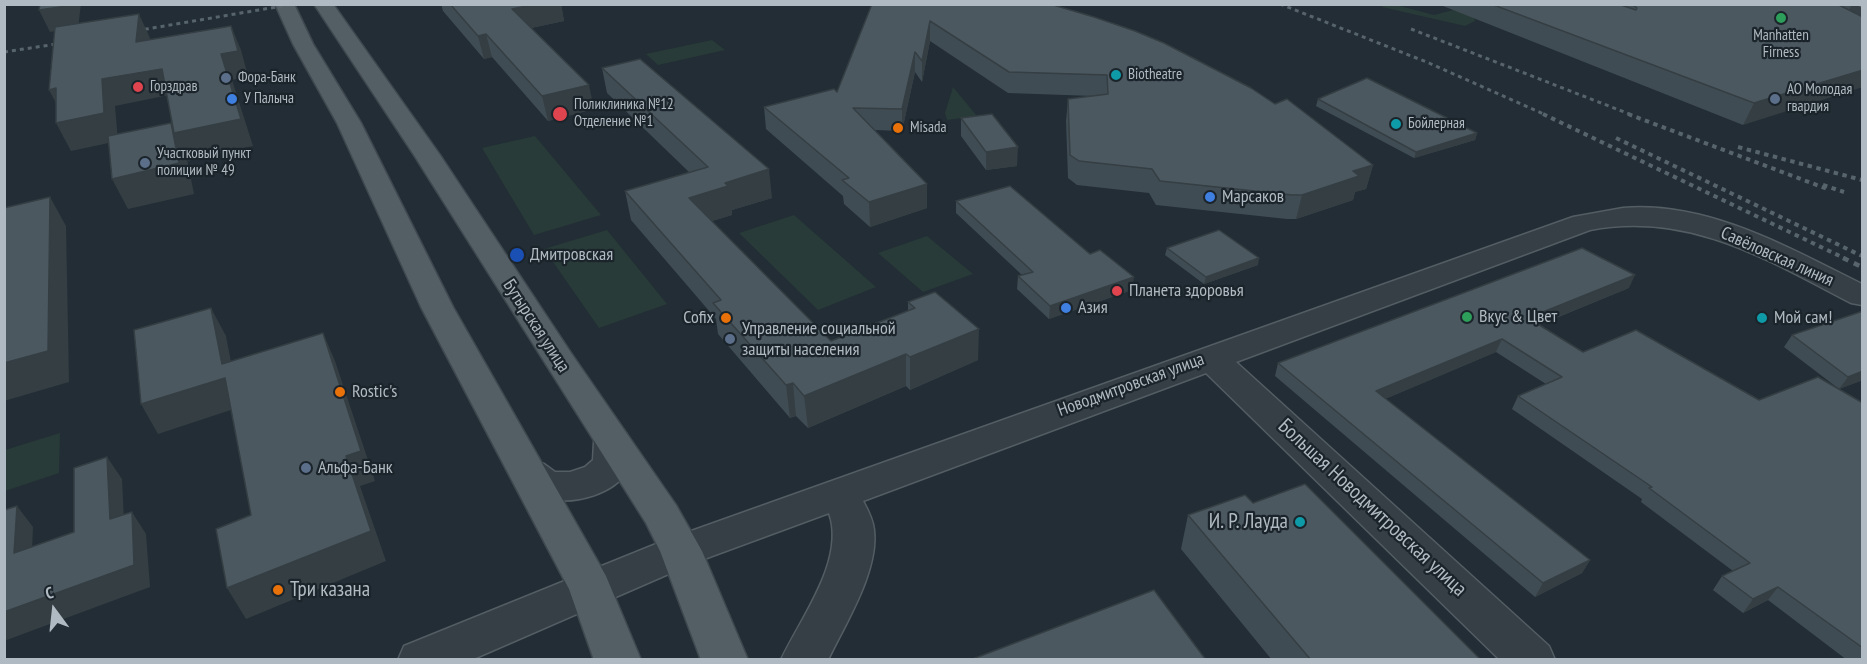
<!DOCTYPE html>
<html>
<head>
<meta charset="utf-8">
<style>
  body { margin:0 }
  #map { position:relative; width:1867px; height:664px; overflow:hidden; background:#222d35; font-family:"PT Sans Narrow",sans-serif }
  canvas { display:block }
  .frame { position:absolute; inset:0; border:6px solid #b0bac2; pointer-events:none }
  .north { position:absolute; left:24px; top:580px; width:60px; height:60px; -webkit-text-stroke:4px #1b242a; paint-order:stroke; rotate:345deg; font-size:16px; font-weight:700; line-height:24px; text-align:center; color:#b0bac2 }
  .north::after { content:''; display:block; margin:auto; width:21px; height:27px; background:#b0bac2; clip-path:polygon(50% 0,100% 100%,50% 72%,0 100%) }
</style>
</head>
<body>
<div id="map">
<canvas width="1867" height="664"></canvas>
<div class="frame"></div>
<div class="north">С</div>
</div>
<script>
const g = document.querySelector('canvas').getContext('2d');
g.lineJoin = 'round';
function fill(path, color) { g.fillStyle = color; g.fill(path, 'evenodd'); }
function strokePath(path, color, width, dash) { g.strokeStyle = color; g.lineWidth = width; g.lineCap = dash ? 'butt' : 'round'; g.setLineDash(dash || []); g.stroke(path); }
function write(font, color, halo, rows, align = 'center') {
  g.font = font + ' "PT Sans Narrow",sans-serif'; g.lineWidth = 4.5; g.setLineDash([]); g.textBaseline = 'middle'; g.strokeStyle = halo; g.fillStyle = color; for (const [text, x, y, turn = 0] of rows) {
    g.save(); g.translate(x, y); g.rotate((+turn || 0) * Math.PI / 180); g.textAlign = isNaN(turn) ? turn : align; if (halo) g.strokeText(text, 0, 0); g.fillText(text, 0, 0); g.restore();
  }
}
const green = new Path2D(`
  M1385,5H1396L1434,15L1472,5L1475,21L1465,26L1382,7Z
  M712,40L725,50L658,65L646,54Z
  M953,87L977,116L947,120L945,113Z
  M535,136L601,215L534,235L482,148Z
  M794,215L876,287L818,310L739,233Z
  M607,230L667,304L599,328L544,249Z
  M927,236L973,274L923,292L878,253Z
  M60,433L59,473L5,491V450Z`);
const minor = new Path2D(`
  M1830,4H1855L1862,8V22L1855,20Z
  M1623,208C1708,201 1789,248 1862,284V305L1851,303C1766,259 1689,211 1590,230L1236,362L1549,646L1555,660H1500L1206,373L863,501C868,510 873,520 874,530C879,571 845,624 828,660H781C800,619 846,560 829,513L696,562L471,660H398L404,646L666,540L1573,217Z
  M613,429L626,433C661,491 542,528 511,474L516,464L530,460L544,464L555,472H570L585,467L593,460L594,442L600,433Z`);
const major = new Path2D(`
  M275,4H294L313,44L361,123L453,307L606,576L641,660H594L569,589L421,307L337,123L293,44Z
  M314,4H333L440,155L571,353L676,505L702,551L748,660H701L660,551L646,523L414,155Z`);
const railFar2 = new Path2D(`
  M1280,4L1429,63L1546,115
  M1411,29L1632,115
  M129,32L294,4
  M4,52L70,42`);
const railFar1 = new Path2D(`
  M1543,114L1846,259
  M1628,114L1830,190
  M1616,138L1862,256
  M1738,147L1862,180
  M1823,185L1844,192`);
const rail = new Path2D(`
  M1843,258L1862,267`);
const wall = new Path2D(`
  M441,4H561L564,21L531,28L594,109L548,121L492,57L484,59L443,11Z
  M872,4L1275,104L1373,165L1366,189L1355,192L1353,200L1296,219H1287L1156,205L1149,193L1077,185L1068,178L1066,121L1068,99L1093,96L1008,93L930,41L922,82L915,72L902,131L875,130L927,208L870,227L844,204L843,196L766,129L764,107L837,92Z
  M1438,4H1852L1849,10L1743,125Z
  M602,68L772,198L732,210V215L712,221L831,341L908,311V302L978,360L910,390L906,386L808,428L796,416L790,418L718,334L716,319L631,220L625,191L689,172L607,93Z
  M1318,99L1477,133L1475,140L1414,158L1316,106Z
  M961,118L1017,166L986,170L961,136Z
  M956,201L1090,254L1132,290L1049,319L1017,289L1018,276L1022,275L956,213Z
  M1167,248L1258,265L1204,284L1165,255Z
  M1629,288L1539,325L1583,352L1759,400L1863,403V660H1847L1768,600L1743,613L1713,590L1722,576L1733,571L1641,502L1642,499L1512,409L1518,396L1546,384L1496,352L1385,399L1590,560L1582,573L1535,597L1275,376L1278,363Z
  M1863,311V380L1839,389L1784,347L1792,335Z
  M1253,503L1481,660H1272L1181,549L1188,515Z`);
const shadedWall = new Path2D(`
  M67,4H81L78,28L50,32L39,10Z
  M536,4H561L564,21L517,31L512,9Z
  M139,14L150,38L148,67L136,42Z
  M930,21V41L922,82V61Z
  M231,26L241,50L248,76L232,80L253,146L188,161L187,159L194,194L128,209L112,179L171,123L176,133L221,54Z
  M486,34L492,57L484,59L478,36Z
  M915,52V72L902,131V109Z
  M162,69L174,94L115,106L118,141L71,151L56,123L102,79Z
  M1863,70V87L1743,125L1754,103Z
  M589,85L594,109L548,121L542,96Z
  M56,88L63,116L49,90Z
  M1477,133L1475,140L1414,158L1416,152Z
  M1018,147L1017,166L986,170V152Z
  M1373,165L1366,189L1355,192L1353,200L1296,219L1302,195L1353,171Z
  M769,169L772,198L732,210V215L693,227L689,198L725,183Z
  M927,184V208L870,227L869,202Z
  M50,197L66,226L69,382L4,401V363Z
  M1259,258L1258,265L1204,284L1206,277Z
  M1635,275L1629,288L1523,331L1528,318Z
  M1134,277L1132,290L1049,319L1050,306Z
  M211,308L226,336L237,393L222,364Z
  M979,329L978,360L910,390V357Z
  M323,333L335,361L375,481L360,486L386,561L246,619L227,588L346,456Z
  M1502,339L1496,352L1371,405L1376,391Z
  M906,354V386L808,428L804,396Z
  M1863,371V380L1839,389L1848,377Z
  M225,378L240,407L158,434L141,404Z
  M793,383L796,416L790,418L786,385Z
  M107,457L122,479L125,541L110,519Z
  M17,506L33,527L31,575L14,553Z
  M132,512L146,534L150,587L4,641V612Z
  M1590,560L1582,573L1535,597L1543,583Z
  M1778,587L1768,600L1743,613L1753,599Z`);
const building = new Path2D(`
  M40,4H67V6L39,10Z
  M450,4H536L512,9L589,85L542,96L486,34L478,36Z
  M872,4H1050L1094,17L1135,31L1164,43L1251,88L1275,104L1287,99L1373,165L1353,171L1359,176L1302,195H1292L1160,181L1152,169L1079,161L1070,155L1068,99L1108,94L1107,75L1009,72L930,21L922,61L915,52L902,109L853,108L927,184L869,202L842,180L849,178L764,107L834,89L837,92Z
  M1491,4H1618L1636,10L1637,8L1632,4H1837L1863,17V70L1754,103Z
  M139,14L136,42L231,26L238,51L221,54L241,119L174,133L162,69L102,79L104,113L56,123V88L49,90L55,27Z
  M640,59L769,169L725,183L728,186L689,198L831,341L915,308L908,302L935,292L979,329L910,357L906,354L804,396L793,383L786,385L713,303L721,300L625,191L708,167L602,68Z
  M1367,78L1477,133L1416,152L1318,99Z
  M992,114L1018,147L986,152L961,118Z
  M171,123L179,163L112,179L108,136Z
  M1010,186L1090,254L1100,250L1134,277L1050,306L1018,276L1033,272L956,201Z
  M50,197L48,351L4,363V208Z
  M1219,230L1259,258L1206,277L1167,248Z
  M1582,248L1635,275L1528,318L1583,352L1636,330L1759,400L1818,377L1863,403V648L1778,587L1753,599L1722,576L1750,563L1649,488L1652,487L1518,396L1562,377L1502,339L1376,391L1590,560L1543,583L1278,363Z
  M211,308L222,364L323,333L361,451L346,456L371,531L227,588L216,529L251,515L225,378L141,404L134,330Z
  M1863,311V371L1848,377L1792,335Z
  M107,457L110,519L132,512L134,565L4,612V510L17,506L14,553L74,532V468Z
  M1305,484L1481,660H1311L1188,515L1245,495L1253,503Z
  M1154,590L1206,660H970Z`);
const markers = [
  [1781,18,6,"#2e9e5b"],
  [1116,75,6,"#0f9aa8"],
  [226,78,6,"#5c6f8a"],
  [138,87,6,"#e0444e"],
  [232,99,6,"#3f7fe0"],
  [1775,99,6,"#5c6f8a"],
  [560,114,8,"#e0444e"],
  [1396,124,6,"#0f9aa8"],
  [898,128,6,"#e8710a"],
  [145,163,6,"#5c6f8a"],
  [1210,197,6,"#3f7fe0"],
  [517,255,8,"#1a4fb4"],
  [1117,291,6,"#e0444e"],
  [1066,308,6,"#3f7fe0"],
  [1467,317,6,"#2e9e5b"],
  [726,318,6,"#e8710a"],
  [1762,318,6,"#0f9aa8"],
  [730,339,6,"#5c6f8a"],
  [340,392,6,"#e8710a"],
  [306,468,6,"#5c6f8a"],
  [1300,522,6,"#0f9aa8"],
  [278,590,6,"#e8710a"]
];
const farPoinames = [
  ["Manhatten",1781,36,"center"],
  ["Firness",1781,53,"center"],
  ["Biotheatre",1128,75],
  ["Фора-Банк",238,78],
  ["Горздрав",150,87],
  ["АО Молодая",1787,90],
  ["гвардия",1787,107],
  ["У Палыча",244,99],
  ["Поликлиника №12",574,105],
  ["Отделение №1",574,122],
  ["Бойлерная",1408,124],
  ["Misada",910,128],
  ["Участковый пункт",157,154],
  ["полиции № 49",157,171]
];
const poiNames = [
  ["Марсаков",1222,197],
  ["Дмитровская",530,255],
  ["Планета здоровья",1129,291],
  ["Азия",1078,308],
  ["Вкус & Цвет",1479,317],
  ["Cofix",714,318,"right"],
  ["Мой сам!",1774,318],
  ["Управление социальной",742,329],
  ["защиты населения",742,350],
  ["Rostic's",352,392],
  ["Альфа-Банк",318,468]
];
const streetNames = [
  ["Савёловская линия",1777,257,24],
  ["Бутырская улица",536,326,57],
  ["Новодмитровская улица",1131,385,-20]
];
const nearStreetnames = [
  ["Большая Новодмитровская улица",1372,508,43]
];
const nearPoinames = [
  ["И. Р. Лауда",1288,522],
  ["Три казана",290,590,"left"]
];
fill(green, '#283b38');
strokePath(minor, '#535d63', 3);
strokePath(major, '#3f484f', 3);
fill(minor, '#353f45');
fill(major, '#535e65');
strokePath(railFar2, '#58646c', 3, [4, 4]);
strokePath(railFar1, '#58646c', 4, [4.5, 4.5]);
strokePath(rail, '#58646c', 4.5, [6, 6]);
fill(wall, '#404c53');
fill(shadedWall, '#343e43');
fill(building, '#4b5860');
strokePath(building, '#343e43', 1.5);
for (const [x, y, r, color] of markers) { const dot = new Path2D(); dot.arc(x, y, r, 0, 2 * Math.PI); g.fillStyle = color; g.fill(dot); strokePath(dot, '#1b242a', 2); }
write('15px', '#b0bac2', '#1b242a', farPoinames, 'left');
write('18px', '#b0bac2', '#1b242a', poiNames, 'left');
write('18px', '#b0bac2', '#1b242a', streetNames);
write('21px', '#b0bac2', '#1b242a', nearStreetnames);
write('21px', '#b0bac2', '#1b242a', nearPoinames, 'right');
</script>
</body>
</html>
